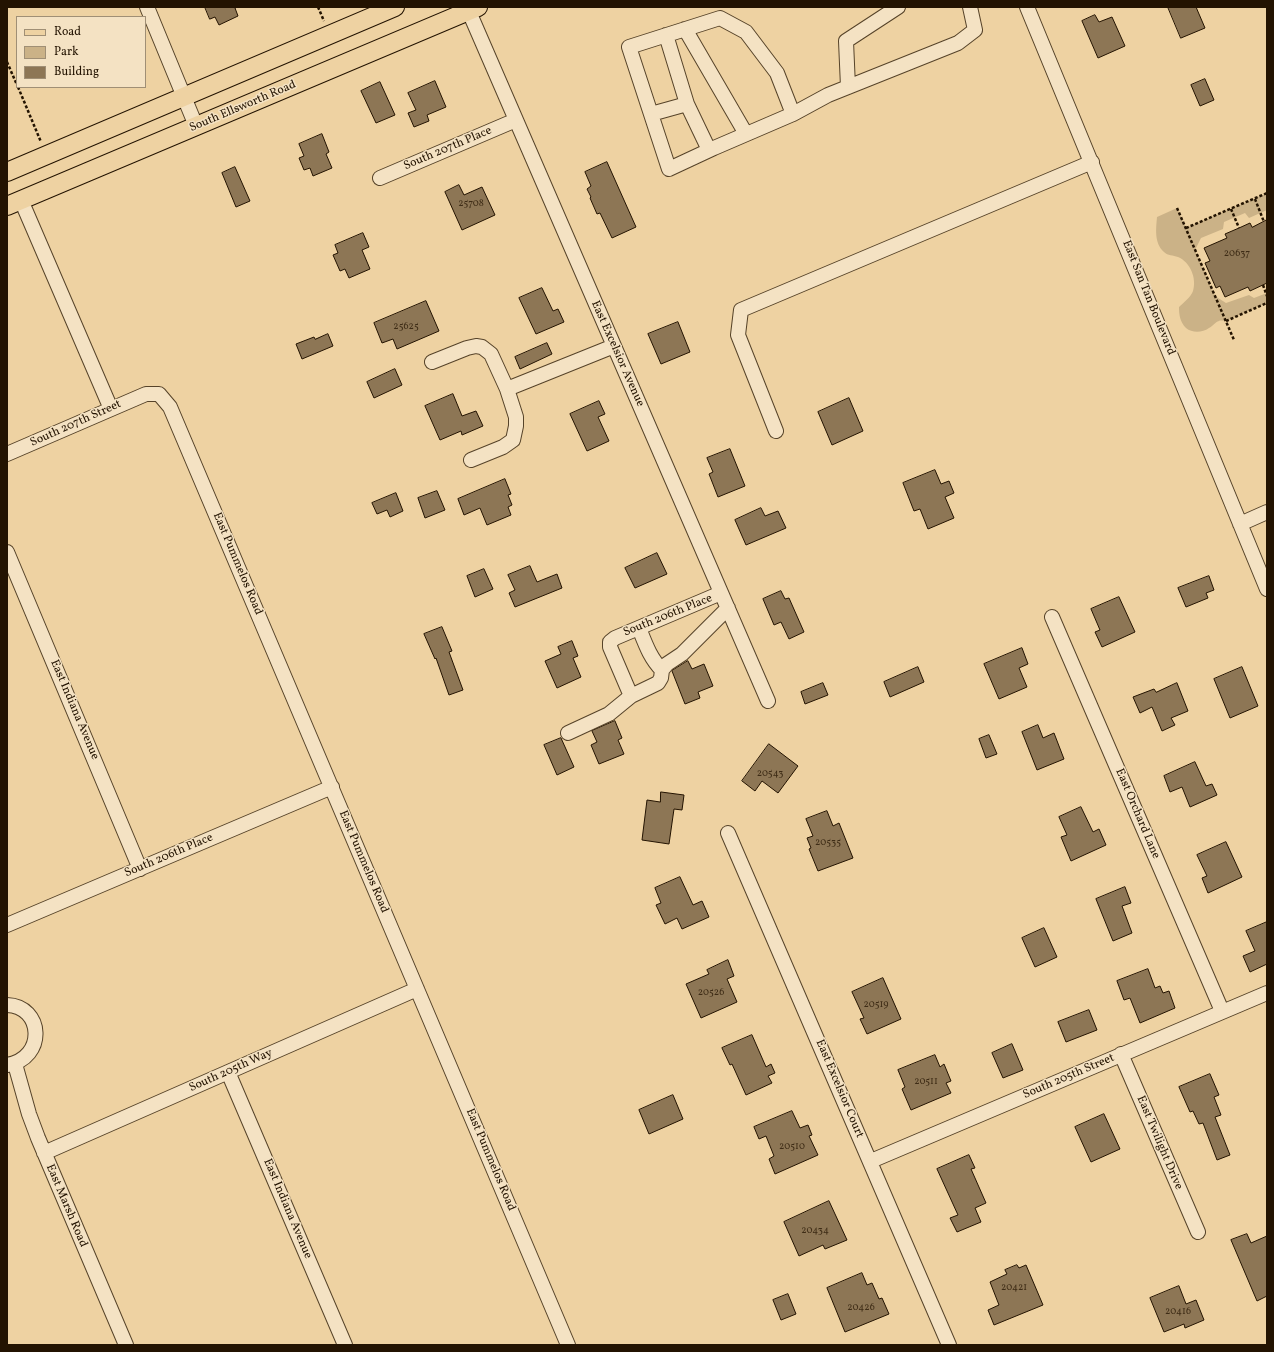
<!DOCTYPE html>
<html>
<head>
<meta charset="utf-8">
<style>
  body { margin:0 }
  #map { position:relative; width:1274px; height:1352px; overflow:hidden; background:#eed2a2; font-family:Vollkorn,serif }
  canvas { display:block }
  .frame { position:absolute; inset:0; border:8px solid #231301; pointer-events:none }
  .legend { position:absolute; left:16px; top:16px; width:130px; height:72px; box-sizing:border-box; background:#f4e2c3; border:1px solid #a08f75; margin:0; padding:5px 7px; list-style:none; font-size:12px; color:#231301 }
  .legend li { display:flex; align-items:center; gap:8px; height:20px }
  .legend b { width:20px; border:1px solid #a08f75 }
</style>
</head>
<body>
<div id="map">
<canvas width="1274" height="1352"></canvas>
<div class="frame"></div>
<ul class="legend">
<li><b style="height:5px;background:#eed2a2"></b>Road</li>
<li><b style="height:11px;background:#cbb287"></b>Park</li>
<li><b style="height:11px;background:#8d7655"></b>Building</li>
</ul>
</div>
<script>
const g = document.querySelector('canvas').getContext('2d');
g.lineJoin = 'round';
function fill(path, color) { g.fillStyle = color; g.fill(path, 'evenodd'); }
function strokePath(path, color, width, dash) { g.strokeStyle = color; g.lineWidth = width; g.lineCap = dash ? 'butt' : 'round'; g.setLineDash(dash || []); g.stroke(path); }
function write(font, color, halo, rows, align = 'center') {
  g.font = font + ' Vollkorn,serif'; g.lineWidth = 3; g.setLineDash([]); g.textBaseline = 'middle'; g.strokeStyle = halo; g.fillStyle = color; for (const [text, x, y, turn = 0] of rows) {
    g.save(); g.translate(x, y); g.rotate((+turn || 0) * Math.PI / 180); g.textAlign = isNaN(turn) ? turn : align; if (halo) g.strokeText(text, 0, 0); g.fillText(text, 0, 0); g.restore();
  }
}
const green = new Path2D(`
  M1267,193V210L1249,218L1245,213L1224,222L1223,229L1201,238L1195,250L1215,296L1226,303L1249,295L1254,298L1267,293V303L1226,321C1225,321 1220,320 1219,321C1215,322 1213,326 1209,328C1202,333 1192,333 1186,328C1180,322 1179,315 1179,307C1183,303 1191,297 1193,291C1197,278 1190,262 1178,257C1173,255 1168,256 1164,252C1154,243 1156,229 1157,217L1177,208L1186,228Z`);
const building = new Path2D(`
  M205,7H238L235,8L238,16L219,25L215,17L210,19Z
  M1168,7H1196L1205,28L1181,38Z
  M1095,15L1099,22L1112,17L1125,46L1098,58L1082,21Z
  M1205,79L1214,100L1200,106L1191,85Z
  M435,81L446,107L427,115L429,121L414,127L408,113L416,110L408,93Z
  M380,82L395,115L376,123L361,91Z
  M322,134L329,152L326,154L332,168L313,176L310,168L304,170L299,158L304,156L299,144Z
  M607,162L636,227L612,238L600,213L597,214L590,198L591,197L587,189L591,186L585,172Z
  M235,167L250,201L236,207L222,173Z
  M459,185L464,195L482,187L495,215L462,230L445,192Z
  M1267,220V283L1250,291L1248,287L1225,297L1220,286L1216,288L1205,263L1210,261L1204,248L1227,238L1225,234L1239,228L1250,223L1252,227Z
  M363,233L369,247L362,250L370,269L349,278L345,269L340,271L333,255L338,253L335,245Z
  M542,288L553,311L558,309L564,322L536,334L519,298Z
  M426,301L439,331L397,349L393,339L382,343L374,323Z
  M678,322L690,352L661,364L648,334Z
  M328,334L333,346L302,359L296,344L314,337L315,339Z
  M547,343L552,354L520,369L515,357Z
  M395,369L402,385L374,398L367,382Z
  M453,394L462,416L476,411L483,426L462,435L461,431L440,440L425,406Z
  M849,398L863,431L832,445L818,412Z
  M599,401L605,414L598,417L609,441L587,451L570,414Z
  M730,449L745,486L718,497L709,474L713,472L707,458Z
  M935,470L941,484L949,481L954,493L945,497L954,518L928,529L920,509L914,511L903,483Z
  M505,479L511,494L508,495L512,505L508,507L511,515L487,525L480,508L464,515L458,499Z
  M437,491L445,510L425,518L418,498Z
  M396,493L403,511L390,517L387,510L377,514L372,503Z
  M761,508L765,516L778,511L786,528L746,545L735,520Z
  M657,553L667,574L635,588L625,568Z
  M530,566L537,582L557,574L562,588L515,607L509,593L515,590L508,575Z
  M484,569L493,589L475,597L467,576Z
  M1209,576L1214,590L1206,593L1208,598L1186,607L1178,588Z
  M781,591L785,599L789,598L804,632L789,639L781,622L774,625L763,599Z
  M1119,597L1135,632L1102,647L1095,632L1100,630L1091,609Z
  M442,627L452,651L449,652L463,690L449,695L436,658L435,659L424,634Z
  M572,641L578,656L573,658L581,677L557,688L545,661L561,654L558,647Z
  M1022,648L1028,664L1019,668L1027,687L999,699L984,664Z
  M688,661L692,669L704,664L713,686L698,692L700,698L685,704L672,671Z
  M918,667L924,682L890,697L884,682Z
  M1242,667L1258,706L1230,718L1214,679Z
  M823,683L828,695L805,704L801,692Z
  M1177,683L1188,711L1171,718L1175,725L1162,731L1152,707L1140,713L1133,697L1154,689L1156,692Z
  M615,721L622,738L618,740L624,754L599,764L591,745L597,742L592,731Z
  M1038,725L1043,738L1054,733L1064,759L1037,770L1022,732Z
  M989,735L997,754L986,758L979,739Z
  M561,738L574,767L557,775L544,745Z
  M769,744L798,766L778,793L762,781L755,791L742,781Z
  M1195,762L1206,786L1212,784L1217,795L1190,807L1182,787L1170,792L1164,776Z
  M661,792L684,795L682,810L674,809L669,844L642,840L647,800L660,802Z
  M1081,807L1093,832L1099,829L1106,845L1071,861L1061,837L1067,835L1059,817Z
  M827,811L833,826L839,823L853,858L818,871L809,849L811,848L807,838L813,836L806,819Z
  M1226,842L1242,877L1208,893L1202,878L1207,876L1197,855Z
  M680,877L693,905L702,901L709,917L682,929L677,918L665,924L656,905L661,903L655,888Z
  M1125,887L1131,903L1122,906L1132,933L1113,941L1096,899Z
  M1267,922V964L1250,972L1243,956L1255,951L1246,931Z
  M1044,928L1057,957L1035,967L1022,938Z
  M728,960L734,976L727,979L737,1002L701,1018L686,984L709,974L707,970Z
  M1148,969L1155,988L1160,986L1163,993L1169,991L1175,1008L1140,1023L1130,998L1124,1000L1117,981Z
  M883,978L901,1019L867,1034L860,1019L864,1018L852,992Z
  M1089,1010L1097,1030L1066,1042L1058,1022Z
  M752,1035L766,1067L771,1064L775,1073L768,1076L772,1083L746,1095L732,1064L730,1065L722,1048Z
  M1012,1044L1023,1070L1003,1078L992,1053Z
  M935,1055L940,1067L944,1064L951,1081L946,1083L951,1093L911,1110L902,1089L905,1087L898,1070Z
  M1210,1074L1219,1095L1214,1097L1221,1115L1215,1117L1230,1155L1217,1160L1203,1123L1199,1124L1193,1111L1190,1112L1179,1087Z
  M673,1095L683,1119L649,1134L639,1110Z
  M792,1111L800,1128L808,1125L812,1135L809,1136L818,1155L775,1174L769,1159L774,1156L766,1136L759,1139L754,1127Z
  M1104,1114L1120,1149L1091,1162L1075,1127Z
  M969,1155L975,1168L971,1169L986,1203L975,1208L981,1222L957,1232L950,1218L958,1215L937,1169Z
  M829,1201L847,1240L825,1249L823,1245L799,1256L784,1222Z
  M1247,1234L1251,1243L1267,1236V1296L1257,1301L1231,1240Z
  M1017,1265L1019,1268L1026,1265L1043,1305L994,1325L988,1310L999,1305L990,1282L1007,1274L1005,1270Z
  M862,1273L867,1285L872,1283L879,1299L882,1298L889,1314L845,1332L827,1288Z
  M1179,1286L1186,1304L1196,1300L1204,1320L1185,1328L1184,1324L1164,1332L1150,1298Z
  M788,1294L796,1314L781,1320L773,1300Z`);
const path = new Path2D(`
  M318,7L324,21
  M7,62L17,85
  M18,87L41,142
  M1255,199L1264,222
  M1177,208L1234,340
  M1231,209L1239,228
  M1186,228L1267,193
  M1263,285L1267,296
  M1226,321L1267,303`);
const minor = new Path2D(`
  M147,7L196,126
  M467,7L768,701
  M1027,7L1267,589
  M685,29L746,134
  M666,35L687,104L709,150
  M848,87L846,41L898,7
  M651,114L687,104
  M793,114L777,73L746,32L720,18L629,47L669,169L714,148L793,114L828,95L958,43L975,30L970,7
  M380,178L516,120
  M21,200L111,409
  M432,362L467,348L476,346L482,347L491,354L507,389L516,417V426L513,440L503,447L471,460
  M507,389L614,346
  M776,431L738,335L741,310L1092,162
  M7,454L146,394H159L170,407L568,1345
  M1240,524L1267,512
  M7,552L140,869
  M1052,617L1222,1011
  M639,628C645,643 650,658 662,670
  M631,696L610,647V642L615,638L721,593
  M568,733L609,714L631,696L658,683L661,678L662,670L667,664L682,654L728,608
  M728,833L949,1345
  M7,925L332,787
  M7,1005C43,1006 47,1058 7,1065
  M1121,1054L1198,1232
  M15,1064L29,1114L38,1138L126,1345
  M228,1072L345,1345
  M44,1153L417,989
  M871,1161L1267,993`);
const major = new Path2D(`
  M7,172L395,7
  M7,206L478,7`);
const numberNames = [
  ["25708",471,204],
  ["20637",1237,254],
  ["25625",406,327],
  ["20543",770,774],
  ["20535",828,843],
  ["20526",711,993],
  ["20519",876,1005],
  ["20511",926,1082],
  ["20510",792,1147],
  ["20434",815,1231],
  ["20421",1014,1288],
  ["20426",861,1308],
  ["20416",1178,1312]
];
const streetNames = [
  ["South Ellsworth Road",243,107,-23],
  ["South 207th Place",448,149,-23],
  ["East San Tan Boulevard",1148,298,68],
  ["East Excelsior Avenue",617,354,66],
  ["South 207th Street",76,424,-24],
  ["East Pummelos Road",237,564,67],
  ["South 206th Place",668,616,-22],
  ["East Indiana Avenue",74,710,67],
  ["East Orchard Lane",1137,814,67],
  ["South 206th Place",169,856,-23],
  ["East Pummelos Road",363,862,67],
  ["South 205th Way",231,1071,-24],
  ["South 205th Street",1069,1077,-23],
  ["East Excelsior Court",839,1089,67],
  ["East Twilight Drive",1159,1143,67],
  ["East Pummelos Road",490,1160,67],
  ["East Marsh Road",66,1206,67],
  ["East Indiana Avenue",287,1209,67]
];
fill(green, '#cbb287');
fill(building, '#8d7655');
strokePath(building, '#231301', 1);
strokePath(minor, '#564329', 16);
strokePath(major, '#231301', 20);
strokePath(path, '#231301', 2.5, [3, 2]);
strokePath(minor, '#f4e2c3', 14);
strokePath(major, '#eed2a2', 18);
write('10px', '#3e2c16', null, numberNames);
write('12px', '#231301', '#f4e2c3', streetNames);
</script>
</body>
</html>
